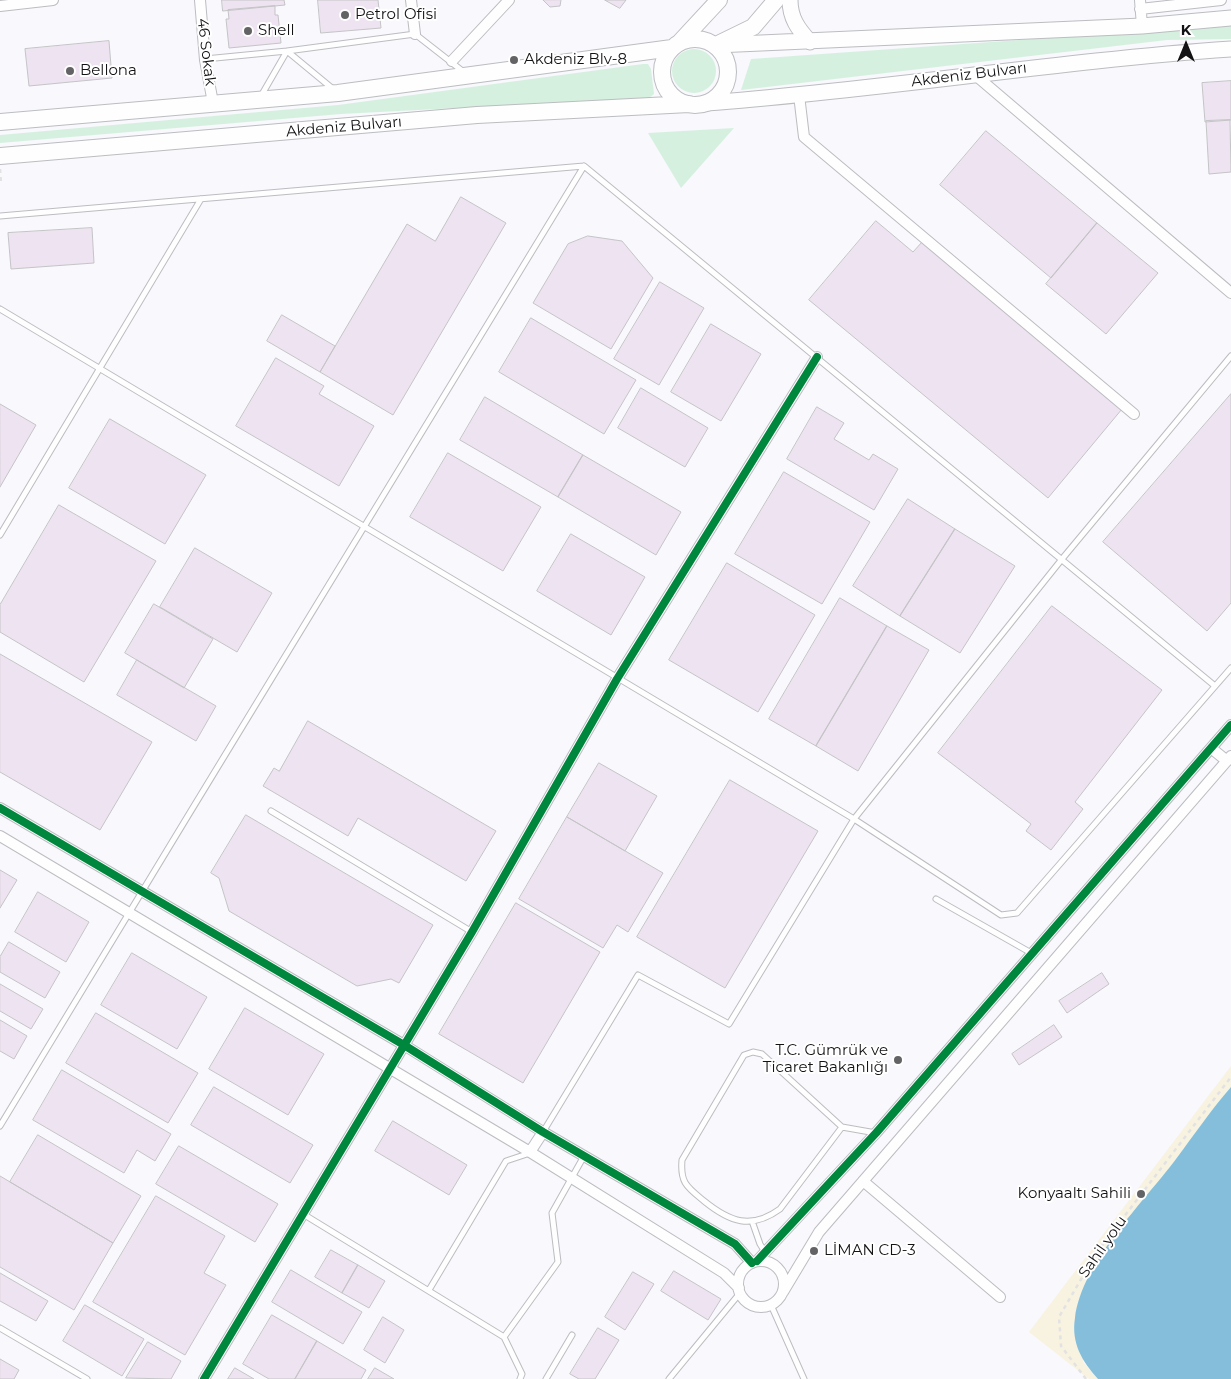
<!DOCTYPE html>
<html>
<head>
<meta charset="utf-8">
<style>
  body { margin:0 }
  #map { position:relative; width:1231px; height:1379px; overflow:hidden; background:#f8f8fd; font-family:Montserrat,sans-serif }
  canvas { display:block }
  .north { position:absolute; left:1161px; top:20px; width:50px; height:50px; -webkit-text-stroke:4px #fff; paint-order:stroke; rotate:0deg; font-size:14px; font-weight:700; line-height:20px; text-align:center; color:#131315 }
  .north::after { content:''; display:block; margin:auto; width:18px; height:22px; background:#131315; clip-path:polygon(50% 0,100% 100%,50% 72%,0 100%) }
</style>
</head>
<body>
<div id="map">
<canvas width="1231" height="1379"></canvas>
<div class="north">K</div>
</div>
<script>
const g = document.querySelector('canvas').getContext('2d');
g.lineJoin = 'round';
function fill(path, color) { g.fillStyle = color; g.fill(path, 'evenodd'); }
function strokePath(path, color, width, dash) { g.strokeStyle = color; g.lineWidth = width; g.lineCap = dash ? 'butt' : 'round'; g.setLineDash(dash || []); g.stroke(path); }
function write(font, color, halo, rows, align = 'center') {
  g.font = font + ' Montserrat,sans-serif'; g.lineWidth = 4; g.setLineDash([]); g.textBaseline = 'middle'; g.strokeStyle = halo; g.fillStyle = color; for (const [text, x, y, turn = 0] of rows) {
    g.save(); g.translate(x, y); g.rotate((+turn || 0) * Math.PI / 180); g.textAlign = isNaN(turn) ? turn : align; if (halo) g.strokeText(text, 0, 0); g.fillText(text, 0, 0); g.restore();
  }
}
const green = new Path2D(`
  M1231,25V39L1167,40L741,90L751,59Z
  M672 71a22 22 0 1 1 44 0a22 22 0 1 1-44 0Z
  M643,64H648L651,69L654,94L649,98L341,114L0,143V135L338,105Z
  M734,128L681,188L648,133Z`);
const sand = new Path2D(`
  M1231,1066V1087L1175,1160L1083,1362L1098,1379H1089L1029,1332Z`);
const water = new Path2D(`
  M1231,1087V1379H1098C1082,1361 1071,1343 1075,1318C1082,1262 1143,1203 1176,1159C1194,1135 1211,1110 1231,1087Z`);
const building = new Path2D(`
  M222,0H284L285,5L223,11Z
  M318,0H378L381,28L321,33Z
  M561,0L560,6L550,7L543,0Z
  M605,0H626L620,8Z
  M275,6V15H278L281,43L229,48L226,19H229L228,10Z
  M109,41L112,78L29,86L25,49Z
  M1231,81V120L1205,122L1202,83Z
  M1230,120L1231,172L1209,174L1206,121Z
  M986,131L1097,223L1051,278L940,185Z
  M461,197L506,223L393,415L320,372L407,224L435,241Z
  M876,221L913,252L922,242L1122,409L1048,498L809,300Z
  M1097,223L1158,273L1106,334L1046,284Z
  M92,228L94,263L11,269L8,233Z
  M588,236L622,241L653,278L611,349L533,303L568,244Z
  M660,282L704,308L659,385L614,359Z
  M282,315L335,346L320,372L267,341Z
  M531,318L636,380L604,434L499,372Z
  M711,324L761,354L721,421L671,392Z
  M276,358L324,386L319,394L374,426L339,486L236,426Z
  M641,388L708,428L685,467L618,428Z
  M1231,394V603L1207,631L1103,542Z
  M485,397L583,455L558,497L460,440Z
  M0,404L36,425L0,487Z
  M817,407L844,423L834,439L869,460L873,454L898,469L874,510L787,459Z
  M110,419L206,475L165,544L69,488Z
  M448,453L541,507L503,571L410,517Z
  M583,455L681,512L656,555L558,497Z
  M784,472L870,522L822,604L735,554Z
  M908,499L955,529L900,616L853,586Z
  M59,505L156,561L84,682L0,632V605Z
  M955,529L1015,566L960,653L900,616Z
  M571,534L645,577L611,635L537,591Z
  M195,548L272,593L237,652L160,607Z
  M727,563L815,615L758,712L669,660Z
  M840,598L887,626L816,746L769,719Z
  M154,604L213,639L184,688L125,653Z
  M1052,606L1162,690L1075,802L1083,809L1051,850L1026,831L1031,824L938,753Z
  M887,626L929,650L858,771L816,746Z
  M0,654L152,742L100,830L0,772Z
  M137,660L216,706L196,741L117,695Z
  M308,721L496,831L466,881L358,818L348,836L263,786L274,768L279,771Z
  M599,763L657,796L625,851L567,817Z
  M730,780L818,831L725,988L637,937Z
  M246,815L433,925L399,983L391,979L357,986L229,911L219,878L211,873Z
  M567,817L663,873L628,932L617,925L603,948L519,899Z
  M0,870L17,880L0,908Z
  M38,892L89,922L66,962L15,932Z
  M516,903L600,952L523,1083L439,1034Z
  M9,942L60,972L45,998L0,972V957Z
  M132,953L207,997L177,1049L101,1005Z
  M1102,973L1109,984L1067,1013L1059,1001Z
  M0,984L43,1009L31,1029L0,1011Z
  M245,1008L324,1054L288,1115L209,1069Z
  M96,1013L198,1073L168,1123L66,1063Z
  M0,1020L27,1036L14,1059L0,1051Z
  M1054,1025L1062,1037L1019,1065L1012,1054Z
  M62,1070L171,1134L155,1161L137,1150L124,1173L33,1120Z
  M214,1087L313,1145L290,1183L191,1125Z
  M393,1121L467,1165L449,1195L375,1151Z
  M38,1135L141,1196L113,1243L10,1182Z
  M179,1146L278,1204L255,1242L156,1184Z
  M0,1176L113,1243L74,1310L0,1267Z
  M156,1196L225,1236L204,1273L226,1285L185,1355L93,1302Z
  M331,1250L358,1265L342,1293L315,1277Z
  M358,1265L385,1281L369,1308L342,1293Z
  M291,1270L362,1312L343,1344L272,1302Z
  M674,1271L721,1299L708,1320L661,1291Z
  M633,1272L654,1284L625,1330L605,1317Z
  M0,1273L48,1301L36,1321L0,1301Z
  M85,1305L144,1339L122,1376L63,1341Z
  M272,1315L317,1341L295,1379H269L243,1364Z
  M383,1317L404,1330L385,1363L364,1350Z
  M598,1328L619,1340L595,1379H579L570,1374Z
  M317,1341L366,1370L361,1379H295Z
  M148,1342L181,1361L171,1379L126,1378Z
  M0,1359L19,1370L14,1379H0Z
  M235,1368L254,1379H228Z
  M375,1368L394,1379H368Z`);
const path = new Path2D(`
  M0,169L1,183
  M1086,1379L1061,1346L1059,1317L1097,1252L1231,1077`);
const service = new Path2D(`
  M205,59L287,51L333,89
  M261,96L287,51L415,34L465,73
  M0,216L584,166L1215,686
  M0,309L854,819L1001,915L1017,913L1231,668
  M0,535L201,199
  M271,811L472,932
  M936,899L1033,954
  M753,1052L762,1054L842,1127L780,1209C751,1230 730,1222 704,1201C687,1187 680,1183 682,1160L744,1055Z
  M0,1126C193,805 390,487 584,166
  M842,1127L876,1133
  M543,1132L638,975L729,1024L854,819L1062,559L1231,356
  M303,1214L504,1337L558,1262L552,1213L584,1156
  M752,1221L760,1244L765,1252
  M429,1290L506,1161L530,1153
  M771,1305L804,1379
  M0,1328L87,1379
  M504,1337L522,1374L520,1379
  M546,1379L572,1335
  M669,1379L740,1293`);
const minor = new Path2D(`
  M200,0L205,60L213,103
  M411,0L415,34
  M1140,0L1142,26
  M0,6L53,0
  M1140,9L1221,0
  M452,61L509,0
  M974,74L1231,293
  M799,95L804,137L1134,414
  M1211,748L1227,761
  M0,808L404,1045L543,1132L735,1244L752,1263
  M0,836L530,1152L724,1273L739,1288
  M530,1152L543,1132
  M863,1181L1000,1297
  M757,1261L876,1133L1231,725
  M738 1284a23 23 0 1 1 46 0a23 23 0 1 1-46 0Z
  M783,1292L819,1232L1231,756
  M204,1379L472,932L617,679L817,357`);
const secondary = new Path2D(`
  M790,0C790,18 798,29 810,42
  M716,45L1142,26L1231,18
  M706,103C882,90 1056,61 1231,49`);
const primary = new Path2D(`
  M662 72a33 33 0 1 1 66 0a33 33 0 1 1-66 0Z
  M680,42L719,0
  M716,45L753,27L776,0
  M0,122L338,93L672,48
  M0,156L477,115L689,104`);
const cycleway = new Path2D(`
  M0,808L404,1045L543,1132L735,1244L752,1263
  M757,1261L876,1133L1231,725
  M204,1379L472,932L617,679L817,357`);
const markers = [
  [345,15,5,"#636366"],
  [248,31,5,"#636366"],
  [514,60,5,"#636366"],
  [70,71,5,"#636366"],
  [898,1060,5,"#636366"],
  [1141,1194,5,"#636366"],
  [814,1251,5,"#636366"]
];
const poiNames = [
  ["Petrol Ofisi",355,15],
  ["Shell",258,31],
  ["Akdeniz Blv-8",524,60],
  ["Bellona",80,71],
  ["T.C. Gümrük ve",888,1051,"right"],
  ["Ticaret Bakanlığı",888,1068,"right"],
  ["Konyaaltı Sahili",1131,1194,"right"],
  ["LİMAN CD-3",824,1251]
];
const streetNames = [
  ["46 Sokak",206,52,83],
  ["Akdeniz Bulvarı",969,75,-7],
  ["Akdeniz Bulvarı",344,127,-5],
  ["Sahil yolu",1103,1247,-55]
];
fill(green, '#d6f0e0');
fill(sand, '#f8f2e0');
fill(water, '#84bedb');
fill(building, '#eee3f0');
strokePath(building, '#c4c4c7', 1);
strokePath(service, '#bcbdc0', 7);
strokePath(minor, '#bcbdc0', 12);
strokePath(secondary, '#bcbdc0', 17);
strokePath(primary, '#bcbdc0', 18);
strokePath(path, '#e2e2e3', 2.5, [4, 4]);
strokePath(service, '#fefeff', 5);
strokePath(minor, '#fefeff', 10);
strokePath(secondary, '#fefeff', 15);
strokePath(primary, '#fefeff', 16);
strokePath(cycleway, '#00873e', 8);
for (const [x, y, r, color] of markers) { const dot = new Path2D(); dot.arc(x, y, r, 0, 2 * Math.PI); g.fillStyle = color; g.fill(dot); strokePath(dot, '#fff', 2); }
write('15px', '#131315', '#fff', poiNames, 'left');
write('15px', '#131315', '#fff', streetNames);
</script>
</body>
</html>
